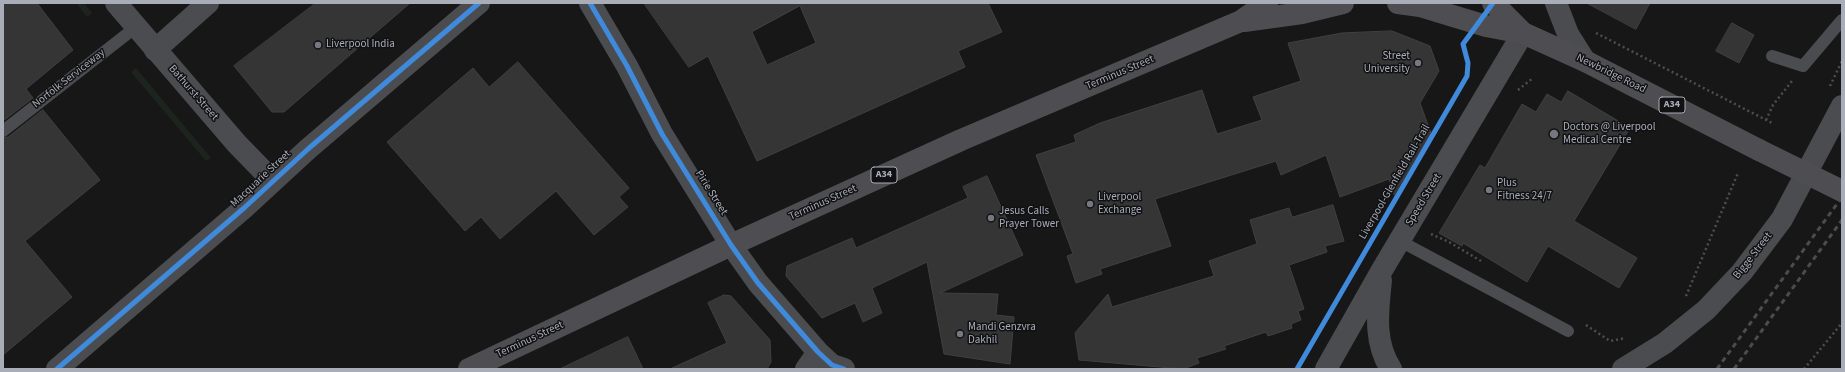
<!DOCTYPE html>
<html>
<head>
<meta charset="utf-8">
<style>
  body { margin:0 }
  #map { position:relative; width:1845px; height:372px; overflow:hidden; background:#171717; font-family:"Source Sans 3",sans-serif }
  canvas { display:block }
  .frame { position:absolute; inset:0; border:4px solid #a8adb8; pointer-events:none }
</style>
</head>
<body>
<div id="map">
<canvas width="1845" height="372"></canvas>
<div class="frame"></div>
</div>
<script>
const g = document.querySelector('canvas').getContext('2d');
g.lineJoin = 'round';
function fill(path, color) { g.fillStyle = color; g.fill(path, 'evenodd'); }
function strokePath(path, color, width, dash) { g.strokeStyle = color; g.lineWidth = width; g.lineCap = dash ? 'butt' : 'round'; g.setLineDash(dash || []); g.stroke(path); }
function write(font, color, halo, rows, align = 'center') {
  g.font = font + ' "Source Sans 3",sans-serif'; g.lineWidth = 3; g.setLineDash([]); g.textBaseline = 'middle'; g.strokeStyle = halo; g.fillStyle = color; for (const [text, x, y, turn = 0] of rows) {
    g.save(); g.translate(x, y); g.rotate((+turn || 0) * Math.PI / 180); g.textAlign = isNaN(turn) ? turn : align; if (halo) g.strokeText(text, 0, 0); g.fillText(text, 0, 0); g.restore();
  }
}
const green = new Path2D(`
  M76,3H84L92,13L87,17Z
  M136,68L211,158L206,161L131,72Z`);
const building = new Path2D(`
  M3,3H37L73,50L26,89L33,98L3,121Z
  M316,3H410L284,112H272L234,66Z
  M644,3H988L1002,32L958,51L965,67L757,161L708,56L689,67ZM800,6L816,43L767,65L752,32Z
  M1587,3H1650L1636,29Z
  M1732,23L1754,35L1739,63L1716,51Z
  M1392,31L1430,46L1439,71L1420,103L1431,133L1394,195L1389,179L1340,197L1326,155L1281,175L1276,161L1155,199L1171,246L1100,269L1102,274L1076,283L1067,256L1073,254L1036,155L1076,142L1074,135L1100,123L1202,90L1217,134L1262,120L1253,97L1301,81L1288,43L1342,33Z
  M518,62L629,188L619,197L628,207L594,235L556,191L500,239L481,217L465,231L387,142L473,68L489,87Z
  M1568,91L1630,128L1574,221L1637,258L1619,288L1548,246L1527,282L1463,243L1462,246L1439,233L1480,165L1485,168L1522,104L1536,112L1547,94L1561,102Z
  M43,110L100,180L25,241L72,297L3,355V138L8,137Z
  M987,176L1023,255L940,293L998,294L996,315L1014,317L1010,364L944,354L927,262L872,288L882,313L863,322L855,303L822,318L786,276L787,266L852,238L856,248L968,198L963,187Z
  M1333,205L1344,241L1325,246L1327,252L1289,265L1304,309L1298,311L1301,320L1291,324L1292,328L1268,336L1266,332L1224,346L1226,349L1197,358L1199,363L1183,369L1079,360L1075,333L1108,294L1112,307L1214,276L1209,261L1257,244L1250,220L1289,208L1292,217Z
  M724,295L731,296L770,340L771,362L767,369H670L727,343L708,303Z
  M628,337L643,369H560Z`);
const path = new Path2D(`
  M1596,33L1774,124
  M1830,86L1842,61
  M1518,90L1533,78
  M1766,120L1773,105L1792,81
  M1431,234L1449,242L1481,261
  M1686,296L1738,173
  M1586,325L1610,341L1626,338
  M1804,369L1842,323`);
const service = new Path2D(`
  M1772,56L1803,66L1842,20
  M3,131L136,27
  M1400,241L1568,331`);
const minor = new Path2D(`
  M1556,3L1568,34L1585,61
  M155,50L208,3
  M806,369L818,352`);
const tertiary = new Path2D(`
  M116,3L237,144L273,181
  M590,3L627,66L662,134L731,245L758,283L818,352L832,365L844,369
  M1381,280C1378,311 1373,341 1391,369
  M57,369L244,208L308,149L479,3
  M1326,369L1382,270L1523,33
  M1623,369L1665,343L1706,310L1742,272L1782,219L1842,106`);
const trunk = new Path2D(`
  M1398,3L1420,6L1486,26L1523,33
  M1493,3L1523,33L1585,61L1759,150
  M1244,21L1302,13L1343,3
  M469,369L731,245L961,140L1241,21L1267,3`);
const rail = new Path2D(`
  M1717,369L1842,197
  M1734,369L1842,220`);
const trunkBridge = new Path2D(`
  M1759,150L1842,191`);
const cycleway = new Path2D(`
  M590,3L627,66L662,134L731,245L758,283L818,352L832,365L844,369
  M57,369L244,208L308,149L479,3
  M1297,369L1467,76L1468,63L1463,44L1493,3`);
const markers = [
  [318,45,4,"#757880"],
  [1418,63,4,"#757880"],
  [1554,134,5,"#757880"],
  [1489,190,4,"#757880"],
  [1090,204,4,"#757880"],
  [991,218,4,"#757880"],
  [960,334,4,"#757880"]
];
const shields = [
  [1672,105,26],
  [884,175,26]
];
const shieldNames = [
  ["A34",1672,105],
  ["A34",884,175]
];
const poiNames = [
  ["Liverpool India",326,45],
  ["Street",1410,57,"right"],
  ["University",1410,70,"right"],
  ["Doctors @ Liverpool",1563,128],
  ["Medical Centre",1563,141],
  ["Plus",1497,184],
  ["Fitness 24/7",1497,197],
  ["Liverpool",1098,198],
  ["Exchange",1098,211],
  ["Jesus Calls",999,212],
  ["Prayer Tower",999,225],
  ["Mandi Genzvra",968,328],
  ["Dakhil",968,341]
];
const streetNames = [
  ["Terminus Street",1120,73,-23],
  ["Newbridge Road",1611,74,26],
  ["Norfolk Serviceway",69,79,-38],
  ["Bathurst Street",193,93,49],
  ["Macquarie Street",261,179,-43],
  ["Liverpool-Glenfield Rail-Trail",1395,182,-60],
  ["Pirie Street",711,193,58],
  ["Speed Street",1424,200,-59],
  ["Terminus Street",823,203,-24],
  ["Bigge Street",1753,256,-52],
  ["Terminus Street",530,340,-25]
];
fill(green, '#1d241e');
fill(building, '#353536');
strokePath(building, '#3f4043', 1);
strokePath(path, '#4d4e52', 2.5, [2, 3]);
strokePath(service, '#4b4c50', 12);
strokePath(minor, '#4b4c50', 22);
strokePath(tertiary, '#4b4c50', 22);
strokePath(trunk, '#4e4e52', 22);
strokePath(rail, '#4b4c4f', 3, [5, 4]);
strokePath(trunkBridge, '#4e4e52', 22);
strokePath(cycleway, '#408adc', 5);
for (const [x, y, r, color] of markers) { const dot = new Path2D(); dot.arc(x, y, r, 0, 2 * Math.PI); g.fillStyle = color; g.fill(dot); strokePath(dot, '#111113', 1.5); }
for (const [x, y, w] of shields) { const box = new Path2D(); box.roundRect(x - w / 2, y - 8, w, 16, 3); g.fillStyle = '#111113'; g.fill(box); strokePath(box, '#a8adb8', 1); }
write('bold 10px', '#a8adb8', null, shieldNames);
write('11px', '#a8adb8', '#111113', poiNames, 'left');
write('11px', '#a8adb8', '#111113', streetNames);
</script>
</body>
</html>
